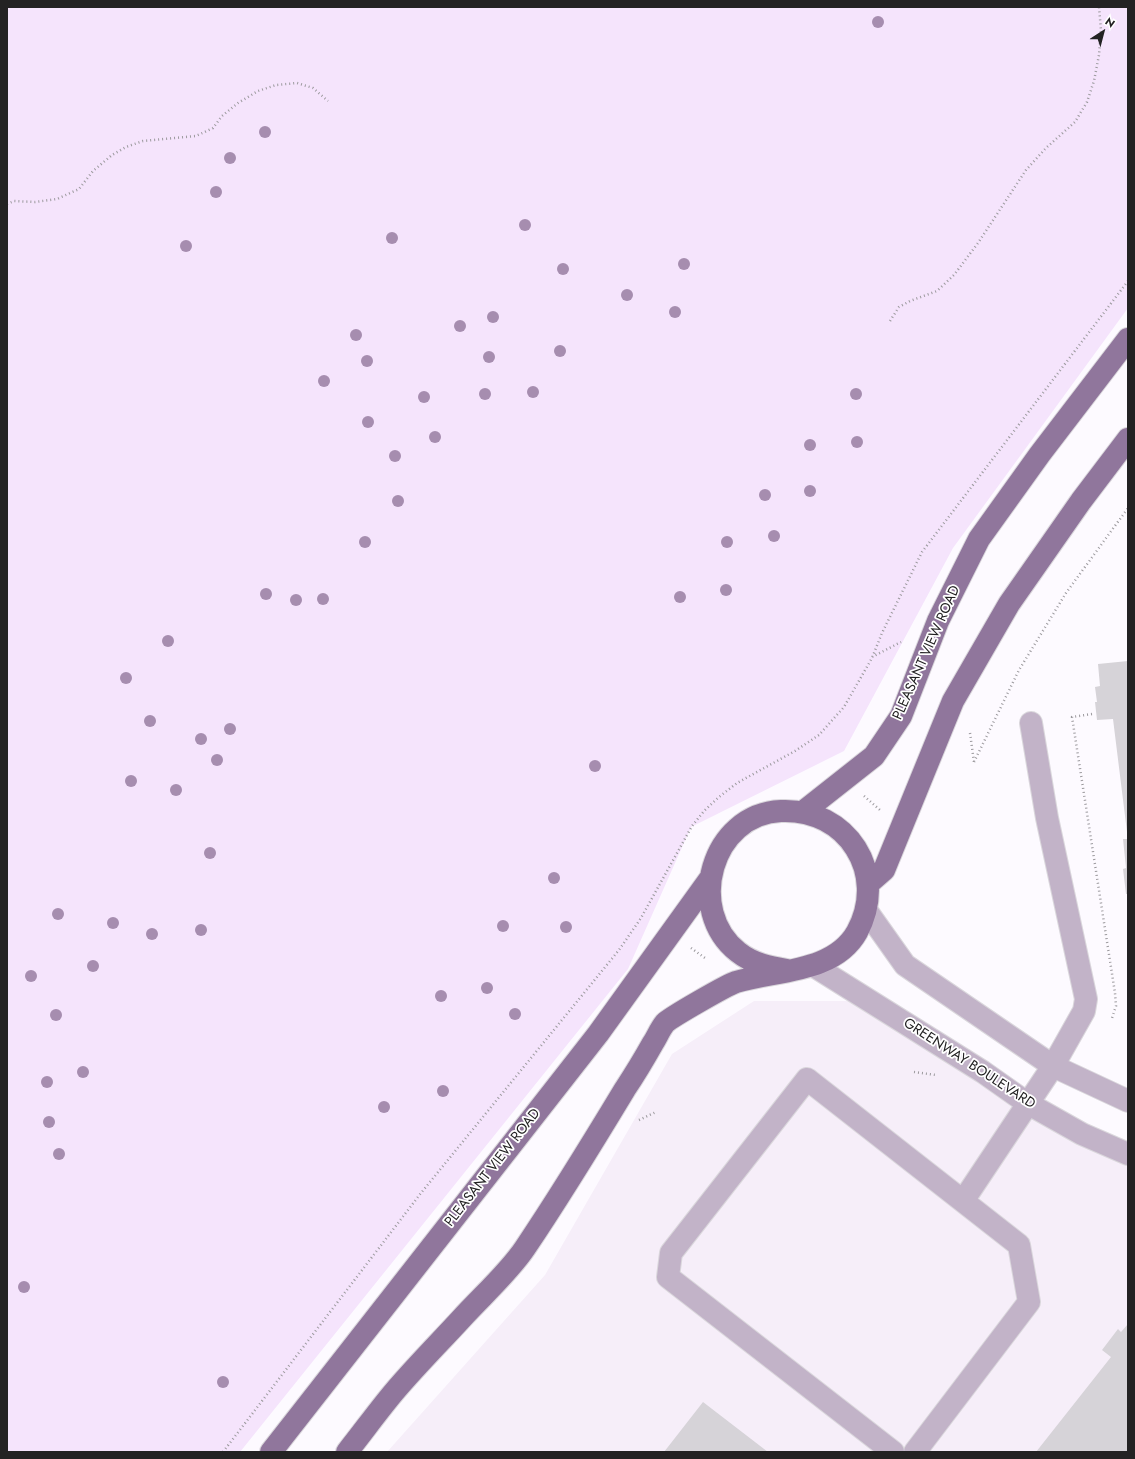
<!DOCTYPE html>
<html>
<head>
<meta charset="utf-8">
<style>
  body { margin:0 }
  #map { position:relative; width:1135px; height:1459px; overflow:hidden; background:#fdfaff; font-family:Jost,sans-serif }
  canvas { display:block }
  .frame { position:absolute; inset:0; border:8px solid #232223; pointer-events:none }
  .north { position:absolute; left:1083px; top:12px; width:40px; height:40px; -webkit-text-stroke:3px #fff; paint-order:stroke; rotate:36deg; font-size:11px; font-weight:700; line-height:16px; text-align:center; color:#232223 }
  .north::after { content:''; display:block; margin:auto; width:14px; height:18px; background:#232223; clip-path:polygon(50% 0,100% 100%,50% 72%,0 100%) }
</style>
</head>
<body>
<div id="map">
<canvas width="1135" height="1459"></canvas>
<div class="frame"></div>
<div class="north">N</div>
</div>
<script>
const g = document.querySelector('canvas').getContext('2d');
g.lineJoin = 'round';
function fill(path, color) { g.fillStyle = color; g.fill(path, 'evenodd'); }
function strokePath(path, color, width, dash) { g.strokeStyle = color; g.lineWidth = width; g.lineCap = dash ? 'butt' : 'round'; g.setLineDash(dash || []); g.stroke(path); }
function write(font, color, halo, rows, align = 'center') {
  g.font = font + ' Jost,sans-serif'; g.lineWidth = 3.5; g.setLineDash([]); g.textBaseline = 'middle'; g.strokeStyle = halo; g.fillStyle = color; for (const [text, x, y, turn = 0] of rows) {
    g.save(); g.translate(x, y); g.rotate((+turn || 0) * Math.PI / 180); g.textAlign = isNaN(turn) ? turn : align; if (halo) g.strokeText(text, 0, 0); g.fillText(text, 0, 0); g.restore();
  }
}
const built = new Path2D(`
  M754,1001H871L1128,1154V1452H387L545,1275L672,1054Z`);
const green = new Path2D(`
  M7,7H1128V308L953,548L844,751L691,827L628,969L240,1452H7Z`);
const building = new Path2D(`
  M1128,661V832H1127L1113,719L1097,720L1095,702H1097L1095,687L1100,686L1098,664Z
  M1123,839H1128V894H1126L1123,869L1126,868Z
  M1128,1324V1452H1036L1111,1357L1102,1350L1118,1329L1121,1332Z
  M703,1402L768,1452H664Z`);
const path = new Path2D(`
  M7,204L14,201L35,202L57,199L79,189L93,171L112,155L126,147L143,141L196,136L213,128L222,116L238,103L258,91L276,85L297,83L313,88L328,101
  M890,321L899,307L910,301L937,291L954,275L978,243L1026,170L1046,148L1075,122L1087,102L1094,81L1099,55L1101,30L1099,7
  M872,657L901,642
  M1092,714L1072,717L1115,993L1116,1006L1112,1018
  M970,733L974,762
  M974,762L1019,670L1066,593L1128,508
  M864,796L880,810
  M691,948L705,958
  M914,1072L936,1075
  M639,1120L656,1112
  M223,1452L421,1193L619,950L641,918L692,826L704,811L719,797L737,783L795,751L819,735L844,707L872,658L882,633L922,552L1128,281`);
const minor = new Path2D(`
  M866,910L905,965L1053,1066L1128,1101
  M814,966L983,1072L1027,1103L1082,1134L1128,1154
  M963,1201L1053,1066L1084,1011L1086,999L1047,818L1031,723
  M893,1452L668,1277L671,1253L807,1079L1019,1245L1029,1302L915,1452`);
const major = new Path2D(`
  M803,812L874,756L901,716L938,621L979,539L1040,454L1128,339
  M868,884L884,870L953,701L1009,604L1081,501L1128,439
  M271,1452L598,1034L709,880
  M347,1452C363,1432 378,1411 394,1392C416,1366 440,1342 462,1318C482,1296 509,1272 525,1248C560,1196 593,1142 625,1089C635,1074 644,1059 653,1043C657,1037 660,1029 665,1023C671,1017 727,985 736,982C776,970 834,973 857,932C889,873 847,808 781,811C711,814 685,910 738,952C753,964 770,967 787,970`);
const trees = [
  [878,22],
  [265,132],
  [230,158],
  [216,192],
  [525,225],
  [392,238],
  [186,246],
  [684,264],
  [563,269],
  [627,295],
  [675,312],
  [493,317],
  [460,326],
  [356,335],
  [560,351],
  [489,357],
  [367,361],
  [324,381],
  [533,392],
  [485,394],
  [856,394],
  [424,397],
  [368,422],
  [435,437],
  [857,442],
  [810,445],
  [395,456],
  [810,491],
  [765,495],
  [398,501],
  [774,536],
  [365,542],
  [727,542],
  [726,590],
  [266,594],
  [680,597],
  [323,599],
  [296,600],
  [168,641],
  [126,678],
  [150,721],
  [230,729],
  [201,739],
  [217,760],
  [595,766],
  [131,781],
  [176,790],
  [210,853],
  [554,878],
  [58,914],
  [113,923],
  [503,926],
  [566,927],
  [201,930],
  [152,934],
  [93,966],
  [31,976],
  [487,988],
  [441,996],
  [515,1014],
  [56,1015],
  [83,1072],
  [47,1082],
  [443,1091],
  [384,1107],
  [49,1122],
  [59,1154],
  [24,1287],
  [223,1382]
];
const streetNames = [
  ["PLEASANT VIEW ROAD",927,653,-66],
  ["GREENWAY BOULEVARD",969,1064,33],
  ["PLEASANT VIEW ROAD",493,1168,-52]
];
fill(built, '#f6eef9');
fill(green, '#f5e4fc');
fill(building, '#d6d3d8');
strokePath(minor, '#dad7dc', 24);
strokePath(major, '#dad7dc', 24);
strokePath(path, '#9c9a9e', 2.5, [1, 3]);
strokePath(minor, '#c2b3c8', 22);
strokePath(major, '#90769c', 22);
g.fillStyle = '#a68daf';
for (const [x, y] of trees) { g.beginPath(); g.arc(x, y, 6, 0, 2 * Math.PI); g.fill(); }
write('14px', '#232223', '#fff', streetNames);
</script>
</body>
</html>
